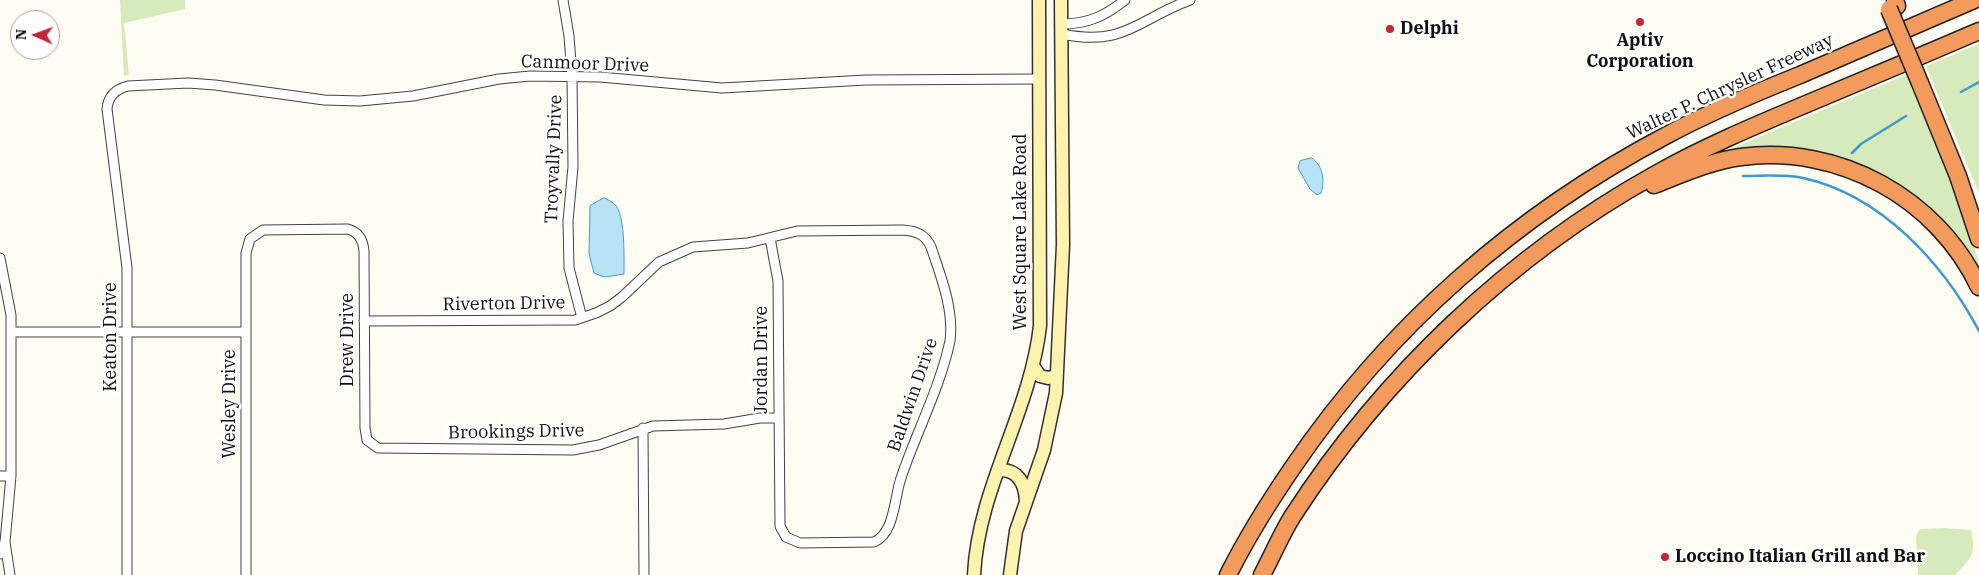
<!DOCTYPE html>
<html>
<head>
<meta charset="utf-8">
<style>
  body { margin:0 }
  #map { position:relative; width:1979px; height:575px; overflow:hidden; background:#fffcf3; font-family:"IBM Plex Serif",serif }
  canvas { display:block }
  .north { position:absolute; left:10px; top:10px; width:50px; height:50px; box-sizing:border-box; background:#fff; border:1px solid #9f9f9f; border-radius:50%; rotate:272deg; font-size:14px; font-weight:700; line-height:20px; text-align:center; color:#101010 }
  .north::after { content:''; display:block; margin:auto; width:18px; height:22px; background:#c12736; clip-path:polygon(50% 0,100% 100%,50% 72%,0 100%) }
</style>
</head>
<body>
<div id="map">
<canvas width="1979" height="575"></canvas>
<div class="north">N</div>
</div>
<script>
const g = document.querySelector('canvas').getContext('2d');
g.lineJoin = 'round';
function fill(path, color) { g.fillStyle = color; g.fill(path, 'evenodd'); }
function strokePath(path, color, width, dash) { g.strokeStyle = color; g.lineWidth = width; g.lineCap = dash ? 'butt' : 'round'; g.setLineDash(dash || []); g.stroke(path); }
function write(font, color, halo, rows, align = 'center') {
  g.font = font + ' "IBM Plex Serif",serif'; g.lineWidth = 5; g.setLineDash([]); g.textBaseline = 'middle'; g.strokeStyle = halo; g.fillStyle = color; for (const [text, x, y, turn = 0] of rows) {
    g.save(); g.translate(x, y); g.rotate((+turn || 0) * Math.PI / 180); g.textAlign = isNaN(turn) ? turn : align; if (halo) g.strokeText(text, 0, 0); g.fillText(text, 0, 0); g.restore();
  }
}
const green = new Path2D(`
  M120,0H185V9L124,23L129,75L124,76Z
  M1979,44V193L1926,66Z
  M1908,74L1963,210L1979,262V277L1973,265L1857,168L1721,153Z
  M1944,528L1971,530C1976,555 1972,557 1955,575H1918L1916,536L1920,529Z`);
const water = new Path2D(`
  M1312,158C1323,166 1325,180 1321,193L1317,195L1310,189L1298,168L1300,161Z
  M604,198C608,200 614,202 617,207C625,221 624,256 624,274L605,277L594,273L589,254L590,206Z`);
const stream = new Path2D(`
  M1961,92L1979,82
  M1852,153L1861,144L1906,116
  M1743,176C1763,176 1784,174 1803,178C1881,195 1943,263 1979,331`);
const minor = new Path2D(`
  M563,0L569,36L572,76L573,167L568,221L569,268L582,318
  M1062,24C1088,24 1105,16 1125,0
  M1062,34C1125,47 1138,19 1190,0
  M0,258L11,315V476L5,542L0,554
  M364,321L575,320L596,313L610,306L622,297L659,262L693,247L748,243L797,231L903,230C916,231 925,234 931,247C941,277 954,309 950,341C940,388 916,433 901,478C894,498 895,533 874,542L800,543L786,537L780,526L778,281L770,238
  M11,332H246
  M643,428L644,575
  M0,476H11
  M5,542L10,575
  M127,575V268L107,109C108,96 116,89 128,86L188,83L215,85L324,100L360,101L413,96L499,79L530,76L600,77L722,88L866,80L1039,79
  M246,575V253L250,239L263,230L348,229C359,232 363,240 364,251L365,428L367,440L378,448L573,450L599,445L653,426L724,424L760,418H778`);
const secondary = new Path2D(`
  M1033,366L1040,376L1048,378L1056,376
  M999,470C1018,469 1025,483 1026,501
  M974,575C978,488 1030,413 1040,326L1039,0
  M1010,575L1016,531L1044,450L1056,393L1063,245L1061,0`);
const motorway = new Path2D(`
  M1895,0L1897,6
  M1920,83L1958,176L1979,239
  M1654,185C1682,174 1711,161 1741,157C1839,144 1937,198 1979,287
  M1228,575C1247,537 1269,502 1293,467C1389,326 1517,214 1667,135C1710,112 1755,93 1800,75C1858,50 1916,25 1974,0
  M1262,575C1272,556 1281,535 1292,517C1383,376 1510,255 1656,174C1704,147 1754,126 1804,105C1862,81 1921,56 1979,31`);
const motorwayBridge = new Path2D(`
  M1889,9L1920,83`);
const markers = [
  [1640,22,5,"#c12736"],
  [1390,29,5,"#c12736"],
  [1665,557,5,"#c12736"]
];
const poiNames = [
  ["Delphi",1400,29],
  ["Aptiv",1640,41,"center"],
  ["Corporation",1640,62,"center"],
  ["Loccino Italian Grill and Bar",1675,557]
];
const streetNames = [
  ["Canmoor Drive",585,64,2],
  ["Walter P. Chrysler Freeway",1730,87,-25],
  ["Troyvally Drive",554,159,-88],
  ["West Square Lake Road",1021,232,-90],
  ["Riverton Drive",504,304,-1],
  ["Keaton Drive",111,337,-90],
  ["Drew Drive",348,340,-90],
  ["Jordan Drive",762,360,-90],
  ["Baldwin Drive",913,395,-71],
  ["Wesley Drive",230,404,-90],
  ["Brookings Drive",516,432,-1]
];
fill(green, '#d6eabc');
fill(water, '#b8e2f6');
strokePath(water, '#3f9bcd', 1);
strokePath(stream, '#3f9bcd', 2.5);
strokePath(minor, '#434343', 11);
strokePath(secondary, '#323232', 15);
strokePath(motorway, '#212121', 19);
strokePath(minor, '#fff', 9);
strokePath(secondary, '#fef2af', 12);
strokePath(motorway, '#f39b5d', 16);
strokePath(motorwayBridge, '#212121', 19, []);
strokePath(motorwayBridge, '#f39b5d', 16);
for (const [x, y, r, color] of markers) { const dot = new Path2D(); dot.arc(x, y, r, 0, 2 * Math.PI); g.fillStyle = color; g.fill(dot); strokePath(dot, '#fff', 2); }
write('bold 18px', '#101010', '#fff', poiNames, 'left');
write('18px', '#101010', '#fff', streetNames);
</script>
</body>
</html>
